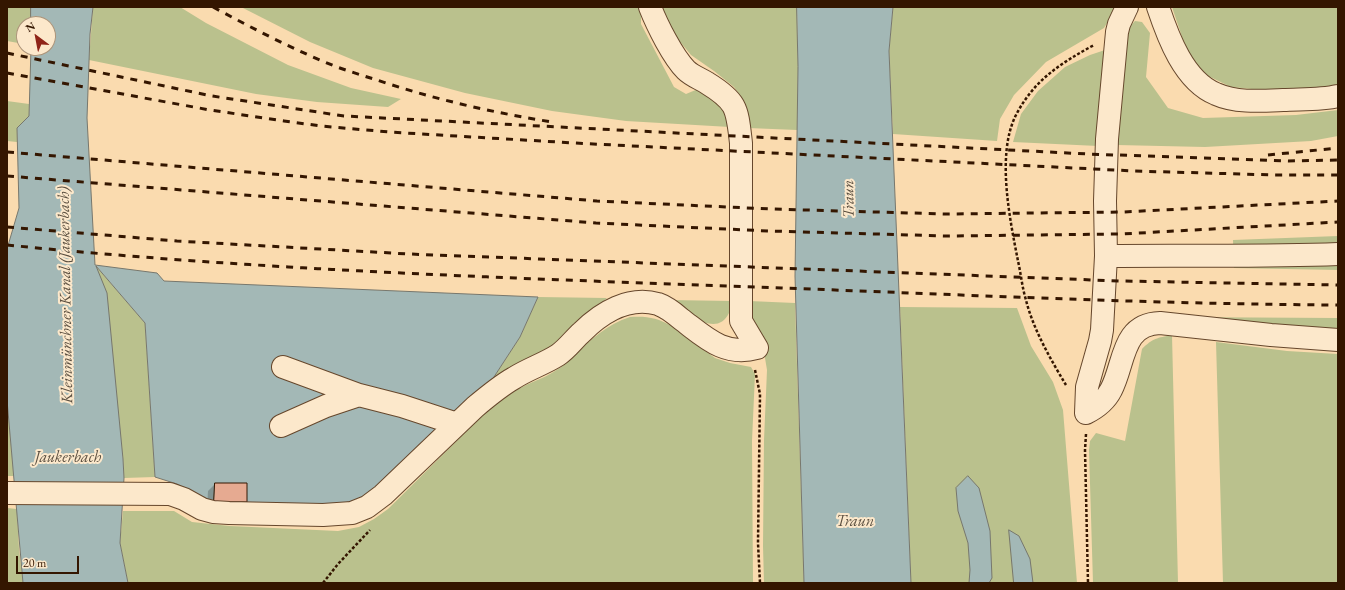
<!DOCTYPE html>
<html>
<head>
<meta charset="utf-8">
<style>
  body { margin:0 }
  #map { position:relative; width:1345px; height:590px; overflow:hidden; background:#fadbaf; font-family:"EB Garamond",serif }
  canvas { display:block }
  .frame { position:absolute; inset:0; border:8px solid #341600; pointer-events:none }
  .north { position:absolute; left:16px; top:16px; width:40px; height:40px; box-sizing:border-box; background:#fce8cb; border:1px solid #ac947a; border-radius:50%; rotate:328deg; font-size:11px; font-weight:700; line-height:16px; text-align:center; color:#341600 }
  .north::after { content:''; display:block; margin:auto; width:14px; height:18px; background:#8f2418; clip-path:polygon(50% 0,100% 100%,50% 72%,0 100%) }
  .scale { position:absolute; left:16px; top:556px; width:63px; height:18px; box-sizing:border-box; border:2px solid #341600; border-top:0; padding-left:5px; font-size:12px; line-height:14px; white-space:nowrap; color:#341600; -webkit-text-stroke:3px #fce8cb; paint-order:stroke }
</style>
</head>
<body>
<div id="map">
<canvas width="1345" height="590"></canvas>
<div class="frame"></div>
<div class="north">N</div>
<div class="scale">20 m</div>
</div>
<script>
const g = document.querySelector('canvas').getContext('2d');
g.lineJoin = 'round';
function fill(path, color) { g.fillStyle = color; g.fill(path, 'evenodd'); }
function strokePath(path, color, width, dash) { g.strokeStyle = color; g.lineWidth = width; g.lineCap = dash ? 'butt' : 'round'; g.setLineDash(dash || []); g.stroke(path); }
function write(font, color, halo, rows, align = 'center') {
  g.font = font + ' "EB Garamond",serif'; g.lineWidth = 4; g.setLineDash([]); g.textBaseline = 'middle'; g.strokeStyle = halo; g.fillStyle = color; for (const [text, x, y, turn = 0] of rows) {
    g.save(); g.translate(x, y); g.rotate((+turn || 0) * Math.PI / 180); g.textAlign = isNaN(turn) ? turn : align; if (halo) g.strokeText(text, 0, 0); g.fillText(text, 0, 0); g.restore();
  }
}
const green = new Path2D(`
  M7,7H31V24H24V44L7,41Z
  M93,7H180L206,23L288,65L351,88L401,99L388,107L317,102L256,94L89,60Z
  M241,7H641V24L674,87L686,94L698,89L724,108L730,127L626,121L552,111L465,93L373,68L310,42Z
  M657,7H797L798,67L797,130L748,128L741,97L734,87L714,71L691,55L667,26Z
  M893,7H1117L1104,28L1046,62L1014,95L1000,119L997,141L893,134L889,51Z
  M1172,7H1338V86L1272,91L1231,87L1202,73L1188,55Z
  M1135,21L1142,22L1150,33L1146,77L1168,108L1203,118L1296,115L1338,110V136L1311,141L1205,147L1117,145L1125,31Z
  M1105,50L1098,146L1013,142L1021,114L1038,91L1065,67L1090,55Z
  M7,101L29,104V116L17,128V142L7,141Z
  M1338,236V270L1234,268L1233,240Z
  M95,265L145,323L155,477L124,478L123,459Z
  M538,297L607,298L557,344L490,383L520,337Z
  M668,300L732,301C731,305 731,310 729,313C716,340 684,310 668,300Z
  M749,301L795,303L804,583H764L763,546L764,440L767,370L762,340L751,315Z
  M900,307L1017,308L1031,346L1053,382L1063,410L1077,583H911Z
  M630,317C648,316 657,318 672,326L715,358L730,363L751,367L755,374L752,441L753,583H128L120,543L123,511H174L192,522L230,526L338,531L359,527L374,519L388,509L491,407C501,400 511,393 522,387C534,381 547,377 558,369C564,366 569,360 574,355C592,339 607,324 630,317Z
  M1168,317L1338,318V335Z
  M1172,335L1178,583H1093L1089,450L1090,441L1096,433L1125,441L1142,349C1153,338 1157,338 1172,335Z
  M1216,342L1287,351L1338,354V583H1223Z
  M7,400L14,476H7Z
  M7,508L17,509L19,549L23,583H7Z`);
const water = new Path2D(`
  M31,7H93L90,34L87,118L95,265L157,273L164,281L538,297L520,337L490,383L382,484L357,500L335,505L216,504L177,484L155,477L145,323L96,266L107,293L123,459L124,478L120,543L128,583H23L7,400V249L19,208L17,128L29,116L31,48H48V24H31Z
  M797,7H893L889,51L911,583H804L795,276L798,67Z
  M968,476L979,488L990,531L992,578L989,583H969L970,570L968,543L958,511L956,488Z
  M1009,530L1019,536L1030,559L1033,583H1014Z`);
const shadow = new Path2D(`
  M215,484L246,502L239,509H207L208,491Z`);
const building = new Path2D(`
  M215,483H247V502H214Z`);
const path = new Path2D(`
  M755,370L760,394L758,543L760,583
  M1066,385C1051,360 1033,329 1026,300C1022,287 1021,274 1018,261C1010,220 996,154 1016,115C1034,80 1061,63 1094,45
  M1086,434L1085,450L1088,583
  M323,583L338,564L370,530`);
const minor = new Path2D(`
  M1158,7C1168,37 1184,81 1216,94C1236,103 1261,101 1283,100C1301,99 1321,100 1338,96
  M1106,256C1183,255 1261,257 1338,254
  M283,367L359,395
  M1086,413L1087,387L1100,341L1102,330L1106,256L1105,201L1107,139L1117,32L1119,24L1127,7
  M1086,413C1096,408 1106,400 1111,390C1125,364 1121,324 1160,323L1271,335L1338,340
  M281,426L326,406L359,395L402,406L457,424
  M7,493L170,494L184,499L202,509L213,512L229,513L323,515L352,513L367,507L383,495L475,407C488,396 500,386 514,378C528,369 544,364 558,355C567,349 574,339 582,332C602,312 629,296 658,304C667,307 674,313 681,319C705,337 724,357 757,348L741,321V143C737,109 738,102 707,83C701,79 692,76 686,70C673,57 657,25 650,7`);
const rail = new Path2D(`
  M213,7C254,29 294,50 337,67C354,73 371,78 389,84C442,101 496,113 552,122
  M7,53L212,96L344,116L1088,154L1288,161L1338,160
  M7,73L210,110L284,121L321,126L389,132L574,143L1134,171L1275,175H1338
  M7,152L597,201L771,209L946,214L1123,212L1338,201
  M1268,155L1338,148
  M7,176L596,223L769,231L947,236L1121,234L1338,222
  M7,227L177,241L409,254L1120,281L1338,285
  M7,245C256,270 506,278 756,287C950,294 1144,304 1338,305`);
const waterNames = [
  ["Traun",849,199,-91],
  ["Kleinmünchner Kanal (Jaukerbach)",66,295,-91],
  ["Jaukerbach",68,458],
  ["Traun",855,522]
];
fill(green, '#bac18d');
fill(water, '#a3b8b6');
strokePath(water, '#77776d', 1);
fill(shadow, '#0003');
fill(building, '#e6aa91');
strokePath(building, '#341600', 1);
strokePath(minor, '#66472c', 24);
strokePath(path, '#341600', 2.5, [3, 2]);
strokePath(minor, '#fce8cb', 22);
strokePath(rail, '#341600', 3, [7, 7]);
write('italic 16px', '#5b4f40', '#fce8cb', waterNames);
</script>
</body>
</html>
